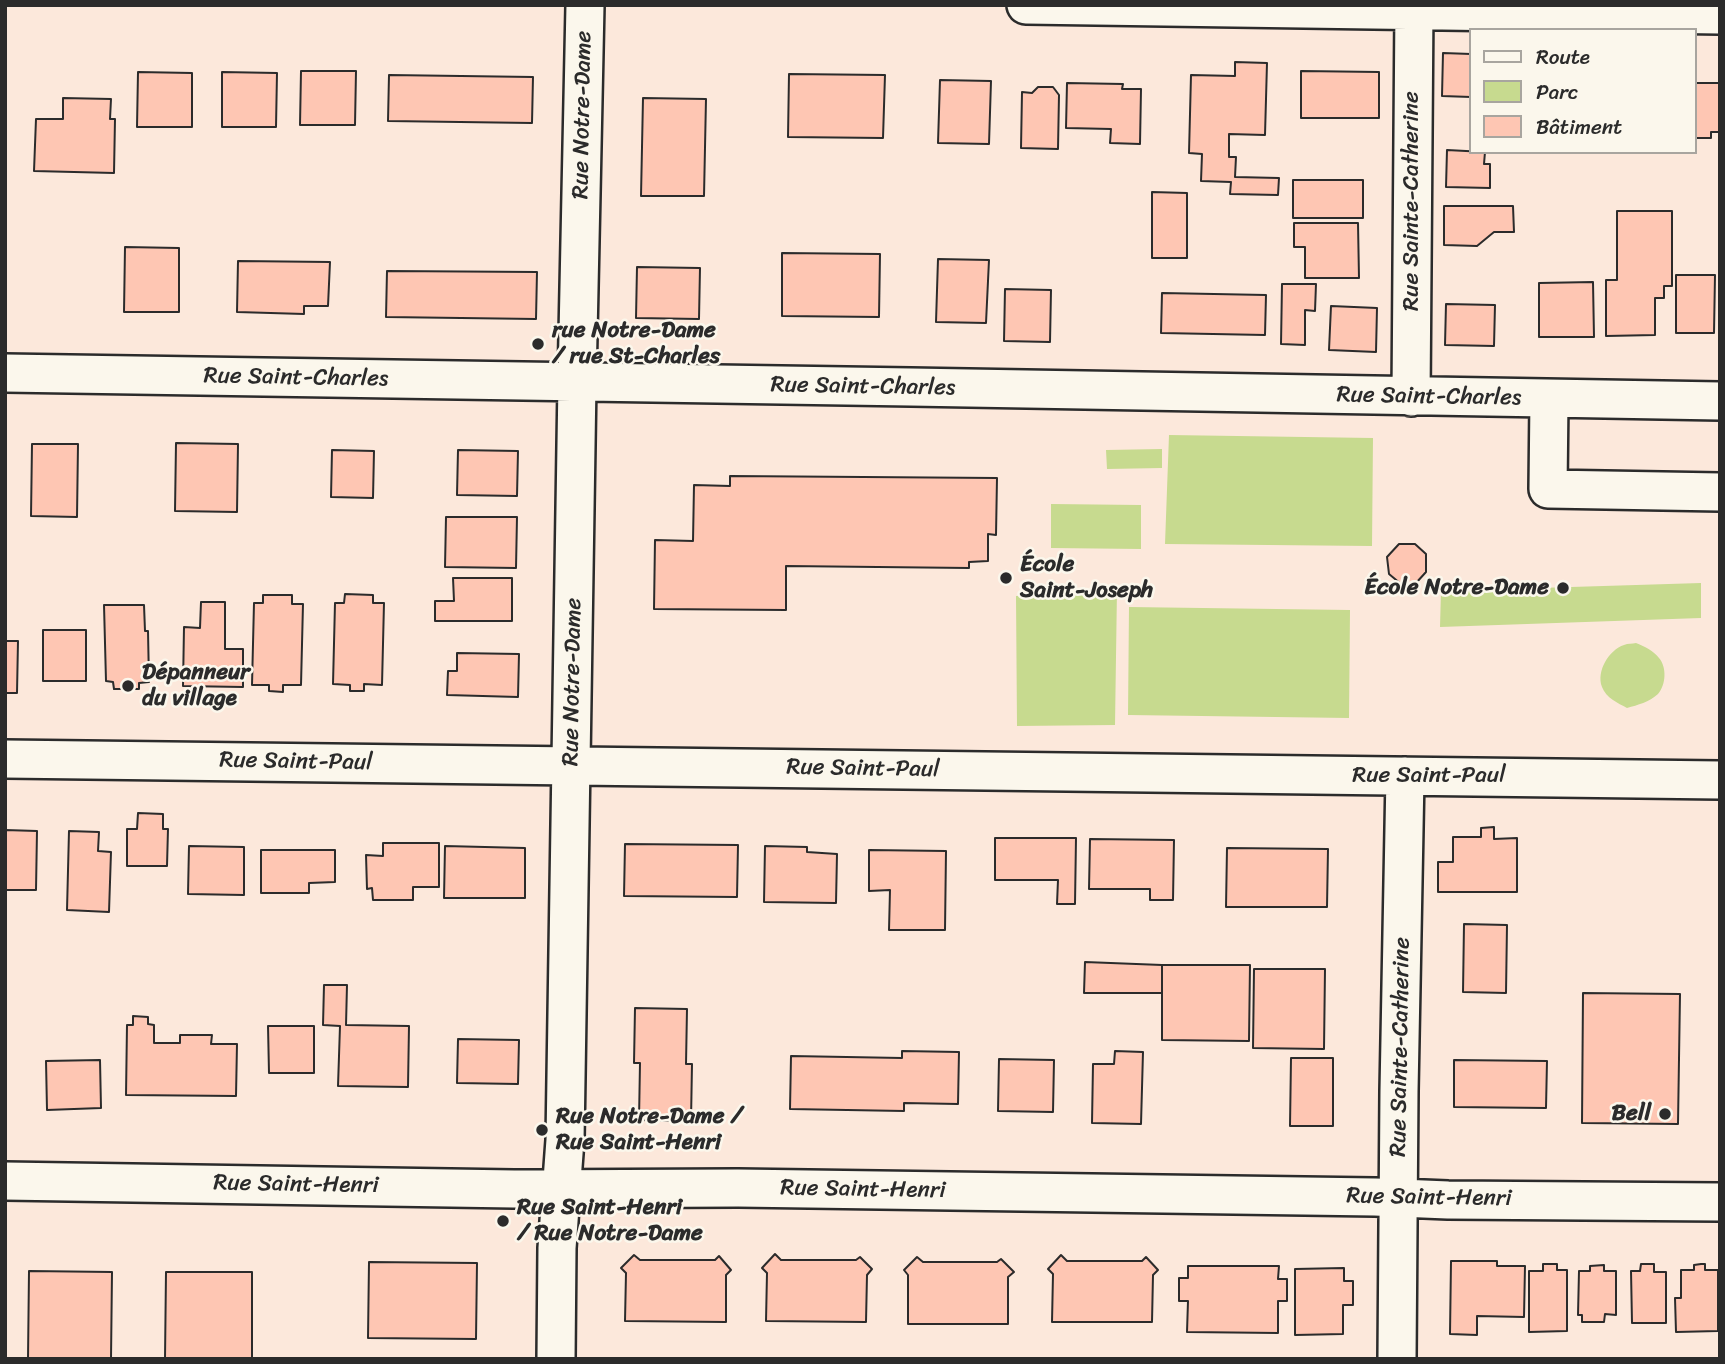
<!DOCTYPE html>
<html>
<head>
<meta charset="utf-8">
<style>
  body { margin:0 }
  #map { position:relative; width:1725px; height:1364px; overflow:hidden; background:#fce8db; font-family:Sriracha,sans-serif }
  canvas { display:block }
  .frame { position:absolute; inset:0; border:7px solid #2b2b2b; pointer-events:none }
  .legend { position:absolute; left:1469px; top:28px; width:228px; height:126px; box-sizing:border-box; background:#fbf7ec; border:2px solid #a8a59f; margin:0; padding:9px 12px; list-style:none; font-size:21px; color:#2b2b2b }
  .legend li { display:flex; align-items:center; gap:14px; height:35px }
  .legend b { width:35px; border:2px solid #a8a59f }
</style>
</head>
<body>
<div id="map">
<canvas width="1725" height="1364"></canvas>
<div class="frame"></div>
<ul class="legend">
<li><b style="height:9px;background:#fbf7ec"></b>Route</li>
<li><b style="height:19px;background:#c7da8f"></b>Parc</li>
<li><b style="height:19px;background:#fec6b3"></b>Bâtiment</li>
</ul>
</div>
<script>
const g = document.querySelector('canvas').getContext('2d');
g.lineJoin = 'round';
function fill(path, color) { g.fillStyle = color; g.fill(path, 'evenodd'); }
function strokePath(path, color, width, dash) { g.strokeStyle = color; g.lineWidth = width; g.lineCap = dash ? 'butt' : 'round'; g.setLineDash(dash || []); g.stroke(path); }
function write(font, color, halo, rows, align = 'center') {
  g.font = font + ' Sriracha,sans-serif'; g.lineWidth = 5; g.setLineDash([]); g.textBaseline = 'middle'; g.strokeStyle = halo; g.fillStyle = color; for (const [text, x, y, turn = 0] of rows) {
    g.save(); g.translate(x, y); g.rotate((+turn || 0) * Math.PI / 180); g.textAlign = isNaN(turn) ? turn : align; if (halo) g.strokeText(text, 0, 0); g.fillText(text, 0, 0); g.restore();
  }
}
const green = new Path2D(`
  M1169,435L1373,438L1372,546L1165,544Z
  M1162,449V468L1107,469L1106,450Z
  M1051,504L1141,505V549L1051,548Z
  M1701,583V618L1440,627L1441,591Z
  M1117,589L1115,725L1017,726L1016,596Z
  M1129,607L1350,610L1349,718L1128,715Z
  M1636,643C1644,646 1654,651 1659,658C1667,667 1666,685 1658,694C1649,702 1638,705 1627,708C1618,703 1606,698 1602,687C1596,671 1609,650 1624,645C1628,643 1632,644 1636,643Z`);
const building = new Path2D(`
  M1443,53L1471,54V97L1442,96Z
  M1235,62L1267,63L1265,135L1229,134V157H1236L1235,177L1279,178L1278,195L1230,194L1231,182L1201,181L1202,154L1189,153L1191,75L1235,76Z
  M301,71H356L355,125H300Z
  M1301,71L1379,72V118H1301Z
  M138,72L192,73V127H137Z
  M222,72L277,73L276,127H222Z
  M789,74L885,75L883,138L788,137Z
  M389,75L533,77L532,123L388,121Z
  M940,80L991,81L989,144L938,143Z
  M1067,83L1123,84L1122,89H1141L1140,144L1110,143L1111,129L1066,128Z
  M1695,83H1720V132H1711V138H1695Z
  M1038,87H1053L1059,95L1058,149L1021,148L1022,92L1032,93Z
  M63,98L111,99L110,119H115L114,173L34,171L36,119H63Z
  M643,98L706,99L704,196H641Z
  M1447,150L1485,152L1484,164H1490V188L1446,187Z
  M1293,180H1363V218H1293Z
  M1152,192L1187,193V258H1152Z
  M1444,206H1513L1514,232H1494L1477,246L1444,245Z
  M1617,211H1672V286H1664V298H1655V335L1606,336V280H1617Z
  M1294,223H1358L1359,278H1305V247H1294Z
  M125,247L179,248V312H124Z
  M782,253L880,254L879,317L782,316Z
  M938,259L989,260L986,323L936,322Z
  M238,261L330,262L328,306H304V314L237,312Z
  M637,267L700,268L699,319L636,318Z
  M387,271L537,272L536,319L386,317Z
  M1676,275H1715L1714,333H1676Z
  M1593,282L1594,337H1539V283Z
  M1282,284H1316L1315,311L1305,310V345L1281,344Z
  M1005,289L1051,290L1050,342L1004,341Z
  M1162,293L1266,295L1265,335L1161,333Z
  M1446,304L1495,305L1494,346L1445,345Z
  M1331,306L1377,308L1376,352L1329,350Z
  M176,443L238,444L237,512L175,511Z
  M32,444H78L77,517L31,516Z
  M332,450L374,451L373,498L331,497Z
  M458,450L518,451L517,496L457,495Z
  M730,476L997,478L996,535L988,534V561L969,562V568L786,566V610L654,609L655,540L693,541L694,485L730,486Z
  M446,517H517L516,568L445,567Z
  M1399,544H1415L1426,554V572L1416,583L1401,584L1389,574L1387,557Z
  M453,578H512V621H435V601H454Z
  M345,594L373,595V603H384L382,685L364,684V691H350V685L333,684L335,603H344Z
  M263,595H292V604H303L301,685H283V692L269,691V685H252L254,603H263Z
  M201,602H225V649H243V687L183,686L184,627L200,628Z
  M104,605H144L145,631H148L149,682L139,683V689H114L113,682L106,681Z
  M43,630H86V681H43Z
  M5,641H18L17,693H5Z
  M457,653L519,654L518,697L447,695L448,671H457Z
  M138,813L163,814V829H168L167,866H127V829H137Z
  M1494,827V839L1517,838V892H1438V862H1453V837H1481V828Z
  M5,830L37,831L36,890H5Z
  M69,831L99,832L98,851L111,852L109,912L67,910Z
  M995,838H1076L1075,904H1057L1058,880H995Z
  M1090,839L1174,840L1173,900H1150V889H1089Z
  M383,843H439V887H413V900H373L372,888L367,889L366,855L383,856Z
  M625,844L738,845L737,897L624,896Z
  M189,846L244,847V895L188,894Z
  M445,846L525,848V898H444Z
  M765,846L807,847V852L837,854L836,903L764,902Z
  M1227,848L1328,849L1327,907H1226Z
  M261,850H335V882L309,883V893H261Z
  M869,850L946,851L945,930H889L890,890L869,891Z
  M1464,924L1507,925L1506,993L1463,992Z
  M1085,962L1162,965V993H1084Z
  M1162,965H1250L1249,1041L1162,1040Z
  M1254,969H1325L1324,1049L1253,1048Z
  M324,985H347L346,1025L409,1026L408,1087L338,1086L340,1026L323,1025Z
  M1583,993L1680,994L1678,1124L1582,1123Z
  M635,1008L687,1009L686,1064H692L691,1121L639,1120L640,1063H634Z
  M133,1016L148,1017V1024L154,1025V1043H180V1035H212L211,1044H237L236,1096L126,1095L127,1025H133Z
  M268,1026H314V1073H269Z
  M458,1039L519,1040L518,1084L457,1083Z
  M902,1051L959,1052L958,1104L904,1103V1111L790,1109L791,1056L902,1058Z
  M1115,1051L1143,1052L1141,1124L1092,1123L1093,1064H1114Z
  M1291,1058H1333V1126H1290Z
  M999,1059L1054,1060L1053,1112L998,1111Z
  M100,1060L101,1108L47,1110L46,1061Z
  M1454,1060L1547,1061L1546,1108L1454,1107Z
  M775,1254L781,1260H856L860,1257L872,1269L867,1275L866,1322L766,1321L767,1273L762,1268Z
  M634,1255L640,1260H715L719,1256L731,1270L726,1275V1322L625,1321L626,1273L621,1268Z
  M1061,1255L1067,1261H1142L1146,1257L1158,1270L1153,1275L1152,1322H1052L1053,1274L1048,1269Z
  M917,1257L923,1262H997L1001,1259L1014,1272L1008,1277V1324H908V1275L904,1270Z
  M1451,1261H1497V1266H1525L1524,1317L1477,1316V1335L1450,1334Z
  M369,1262L477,1263L476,1339L368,1338Z
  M1543,1264H1557V1270H1567V1331L1529,1332V1271H1543Z
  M1641,1264H1654V1272H1666V1323H1632L1631,1271H1640Z
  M1701,1264H1705V1270H1718V1331L1676,1332L1675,1298H1681V1270H1694V1265Z
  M1604,1265V1271H1616V1315L1605,1314L1604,1322H1582V1315H1578L1579,1271H1590V1266Z
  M1188,1266H1279L1278,1279H1287V1301H1278V1333L1187,1332L1188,1301H1179V1278H1188Z
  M1344,1268V1281H1353V1305H1343V1334L1295,1335V1269Z
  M29,1271L112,1272L111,1359H28Z
  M166,1272H252V1359H165Z`);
const minor = new Path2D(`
  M1026,5L1720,15
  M5,373L911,387L1720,401
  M1411,397L1414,5
  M1549,399L1548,489L1720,492
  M5,759L1720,780
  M5,1181L514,1189L738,1188L1375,1197L1448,1200L1720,1202
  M556,1359L557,1248L565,1140L577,382L585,5
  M1397,1359L1399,1091L1405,776`);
const markers = [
  [538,344,7,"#2b2b2b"],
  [1006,578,7,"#2b2b2b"],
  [1563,588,7,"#2b2b2b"],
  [128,686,7,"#2b2b2b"],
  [1665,1114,7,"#2b2b2b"],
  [542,1130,7,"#2b2b2b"],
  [503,1221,7,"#2b2b2b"]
];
const streetNames = [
  ["Rue Notre-Dame",583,115,-89],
  ["Rue Sainte-Catherine",1412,201,-90],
  ["Rue Saint-Charles",296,378,1],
  ["Rue Saint-Charles",863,387,1],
  ["Rue Saint-Charles",1429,397,1],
  ["Rue Notre-Dame",573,682,-89],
  ["Rue Saint-Paul",296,762,1],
  ["Rue Saint-Paul",863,769,1],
  ["Rue Saint-Paul",1429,776],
  ["Rue Sainte-Catherine",1401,1047,-89],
  ["Rue Saint-Henri",296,1185,1],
  ["Rue Saint-Henri",863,1190,1],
  ["Rue Saint-Henri",1429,1198,1]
];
const poiNames = [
  ["rue Notre-Dame",552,331],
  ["/ rue St-Charles",552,357],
  ["École",1020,565],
  ["Saint-Joseph",1020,591],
  ["École Notre-Dame",1549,588,"right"],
  ["Dépanneur",142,673],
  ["du village",142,699],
  ["Bell",1651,1114,"right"],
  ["Rue Notre-Dame /",556,1117],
  ["Rue Saint-Henri",556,1143],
  ["Rue Saint-Henri",517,1208],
  ["/ Rue Notre-Dame",517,1234]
];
fill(green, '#c7da8f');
fill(building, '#fec6b3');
strokePath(building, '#2b2b2b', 2);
strokePath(minor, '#2b2b2b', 42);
strokePath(minor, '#fbf7ec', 37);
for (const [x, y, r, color] of markers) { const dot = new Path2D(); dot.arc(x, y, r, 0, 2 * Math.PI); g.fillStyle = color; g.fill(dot); strokePath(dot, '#fbf7ec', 2.5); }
write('23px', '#2b2b2b', '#fbf7ec', streetNames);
write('bold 23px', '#2b2b2b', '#fbf7ec', poiNames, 'left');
</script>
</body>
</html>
